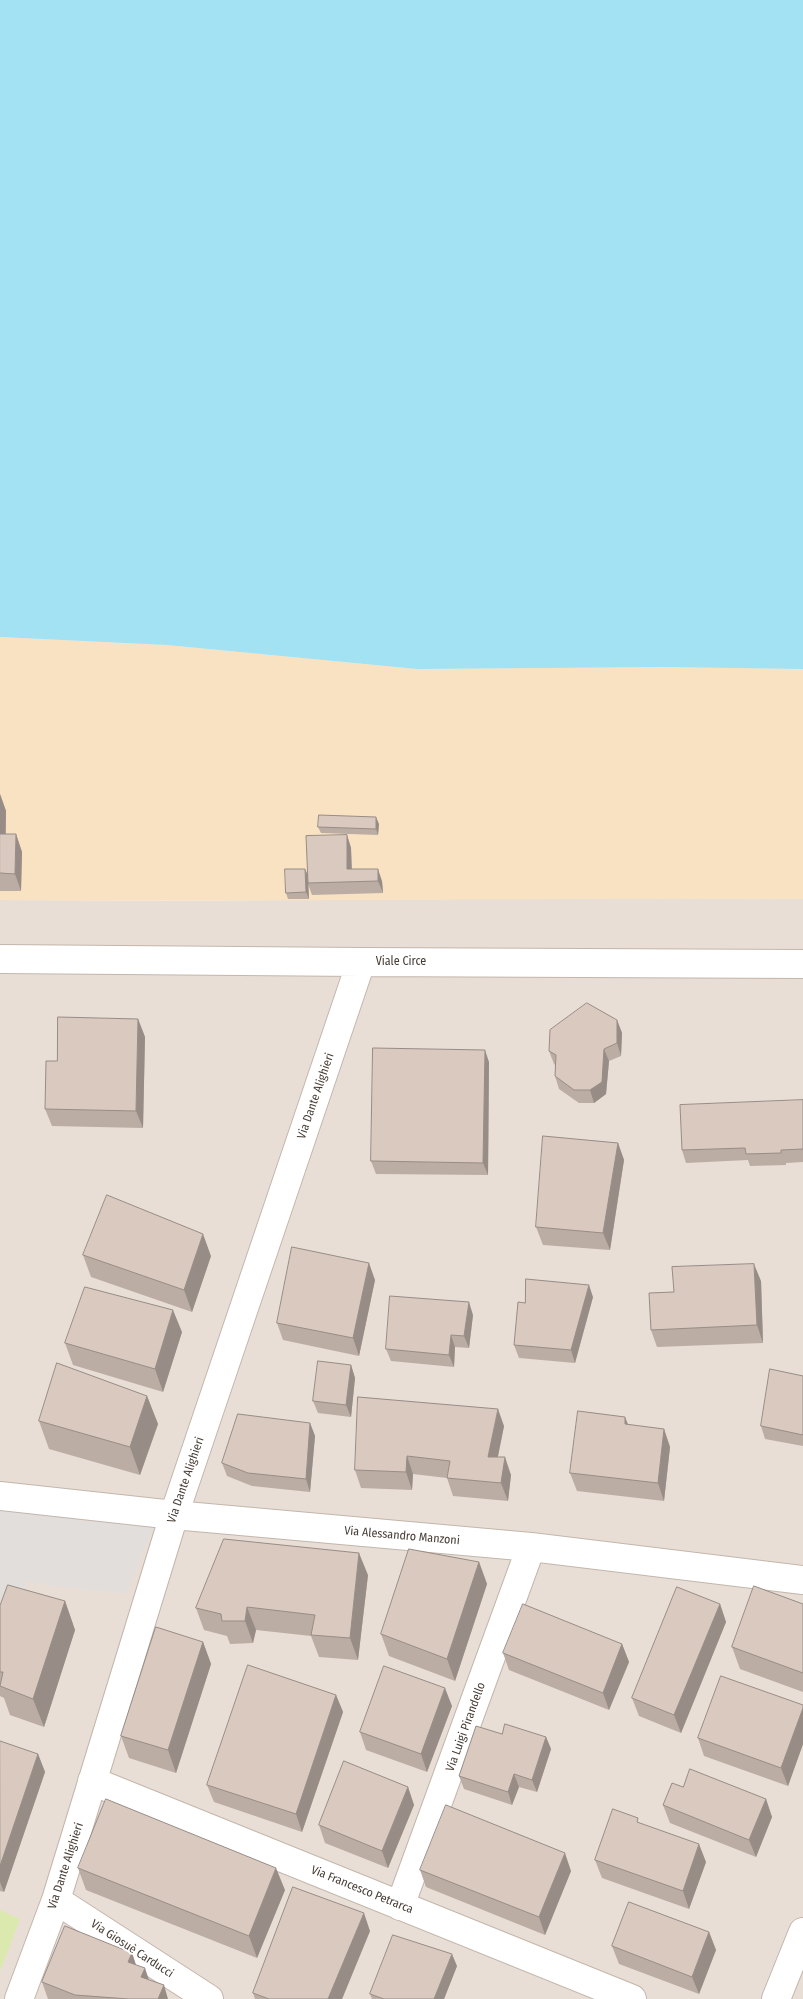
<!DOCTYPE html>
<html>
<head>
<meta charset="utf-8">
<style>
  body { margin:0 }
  canvas { display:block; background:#f4ede7 }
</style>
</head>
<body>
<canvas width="803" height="1999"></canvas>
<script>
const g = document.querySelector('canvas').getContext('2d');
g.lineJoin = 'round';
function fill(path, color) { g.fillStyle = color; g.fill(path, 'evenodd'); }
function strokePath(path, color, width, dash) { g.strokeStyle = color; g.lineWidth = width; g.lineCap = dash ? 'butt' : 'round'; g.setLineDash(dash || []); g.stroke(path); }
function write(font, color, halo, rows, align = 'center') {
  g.font = font + ' "Fira Sans Condensed",sans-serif'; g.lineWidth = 4; g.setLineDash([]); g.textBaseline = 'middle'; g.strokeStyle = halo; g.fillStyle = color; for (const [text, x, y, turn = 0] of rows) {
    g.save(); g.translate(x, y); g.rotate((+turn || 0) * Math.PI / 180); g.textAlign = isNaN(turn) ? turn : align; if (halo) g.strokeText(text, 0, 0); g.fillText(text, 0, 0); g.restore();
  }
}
const residential = new Path2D(`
  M631,898L803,899V1999H0V900L162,901Z`);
const green = new Path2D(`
  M0,1910L20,1919L0,1972Z`);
const sand = new Path2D(`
  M0,637L167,645L417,669L664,667L803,669V899C535,898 268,902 0,900Z`);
const parking = new Path2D(`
  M0,1507L154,1525L126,1594L27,1582L7,1652L0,1646Z`);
const water = new Path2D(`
  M0,0H803V669L664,667L417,669L167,645L0,637Z`);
const minor = new Path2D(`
  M0,959L361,962L803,964
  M0,1496L174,1515L531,1547L803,1580
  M92,1781L632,1999
  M56,1900L209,1999
  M400,1906L531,1547
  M19,1999L56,1900L174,1515L361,962
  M776,1999L803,1932`);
const wall = new Path2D(`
  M0,794L6,811V834H16L22,852L21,891H0Z
  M379,824L378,835L321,833L318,827Z
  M347,835L351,848L352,869L382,881L383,893L312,895L308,884L309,899H288L286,893L307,874Z
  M138,1019L145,1037L143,1128L52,1126L45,1109L57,1061Z
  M617,1020L622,1033L621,1056L609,1061L606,1094L594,1103H579L559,1089L555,1076V1065L554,1064L549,1051Z
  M489,1062L488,1175L376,1174L371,1161Z
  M803,1100V1162L786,1163V1165L750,1166L748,1160L686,1163L682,1150Z
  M618,1143L624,1160L610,1250L543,1245L536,1227Z
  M83,1255L211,1256L192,1312L91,1277Z
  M375,1280L359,1356L283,1340L277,1323Z
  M761,1281L763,1343L657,1347L651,1330L674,1292Z
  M593,1297L575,1363L519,1358L514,1345L525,1303Z
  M473,1315L469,1348L455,1347L454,1367L391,1361L386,1349Z
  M182,1332L163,1392L73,1365L65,1343Z
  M351,1365L355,1378L351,1417L318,1413L313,1401Z
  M803,1376V1446L765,1439L761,1426Z
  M147,1396L158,1424L140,1475L49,1449L39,1421Z
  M310,1423L315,1436L310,1492L252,1486L227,1476L222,1463Z
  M628,1425L664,1429L670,1447L664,1501L577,1491L570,1473Z
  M504,1426L498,1457L511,1475L508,1501L453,1496L447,1478L413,1474L412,1490L361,1488L355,1470Z
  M479,1562L487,1584L455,1681L389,1656L381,1634Z
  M368,1575L358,1660L319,1657L311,1636L256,1630L253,1643L230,1644L227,1636L204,1630L196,1608Z
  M65,1601L75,1630L44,1727L10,1715L4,1698L0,1696V1606Z
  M720,1604L726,1622L681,1733L639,1716L632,1698Z
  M803,1604V1692L740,1669L732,1647Z
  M203,1642L211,1664L176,1773L129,1758L121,1736Z
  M622,1644L629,1662L609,1710L509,1670L503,1653Z
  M336,1695L343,1712L302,1832L214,1802L207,1785Z
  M452,1706L427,1772L366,1750L360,1732Z
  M803,1708V1744L788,1786L704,1756L698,1738Z
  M502,1734L546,1737L551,1749L537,1792L519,1787L512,1805L464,1789L459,1776Z
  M0,1741L38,1754L45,1772L4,1892L0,1891Z
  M408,1787L414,1805L388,1868L325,1843L319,1825Z
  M683,1787L766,1799L772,1817L756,1857L670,1823L663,1805Z
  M595,1860L706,1862L689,1909L602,1878Z
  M78,1868L285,1890L257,1958L86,1890Z
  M420,1870L571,1871L545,1935L426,1887Z
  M370,1931L342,1999H255L253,1993Z
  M709,1932L716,1950L699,1994L619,1964L612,1946Z
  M132,1953L136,1965L149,1980L168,1999H48L42,1982Z
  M457,1966L444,1999H372L370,1994Z`);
const shadedWall = new Path2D(`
  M0,794L6,811L5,852L0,837Z
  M376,817L379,824L378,835L376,829Z
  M16,834L22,852L21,891L15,874Z
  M347,835L351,848L352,882L347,869Z
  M305,869L308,875L309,899L306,892Z
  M378,869L382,881L383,893L378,881Z
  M138,1019L145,1037L143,1128L136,1111Z
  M617,1020L622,1033L621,1056L617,1043Z
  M604,1049L609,1061L606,1094L594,1103L590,1090Z
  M485,1050L489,1062L488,1175L483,1163Z
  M618,1143L624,1160L610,1250L603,1233Z
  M203,1234L211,1256L192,1312L184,1290Z
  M369,1263L375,1280L359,1356L353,1338Z
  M754,1264L761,1281L763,1343L757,1325Z
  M589,1285L593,1297L575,1363L571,1350Z
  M469,1302L473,1315L469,1348L464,1336Z
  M173,1310L182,1332L163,1392L155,1369Z
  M451,1335L455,1347L454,1367L449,1355Z
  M351,1365L355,1378L351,1417L346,1405Z
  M147,1396L158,1424L140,1475L130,1447Z
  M498,1409L504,1426L494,1475L488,1457Z
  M625,1417L632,1434L625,1424Z
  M310,1423L315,1436L310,1492L306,1479Z
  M664,1429L670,1447L664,1501L658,1483Z
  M407,1456L413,1474L412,1490L406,1472Z
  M505,1457L511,1475L508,1501L501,1483Z
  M359,1553L368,1575L358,1660L350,1638Z
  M479,1562L487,1584L455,1681L447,1659Z
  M65,1601L75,1630L44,1727L33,1699Z
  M720,1604L726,1622L681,1733L674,1715Z
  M247,1607L256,1630L253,1643L245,1621Z
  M203,1642L211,1664L176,1773L168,1750Z
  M622,1644L629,1662L609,1710L603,1693Z
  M445,1688L452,1706L427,1772L421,1754Z
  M336,1695L343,1712L302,1832L296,1814Z
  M803,1708V1744L788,1786L781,1768Z
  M546,1737L551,1749L537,1792L532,1780Z
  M38,1754L45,1772L4,1892L0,1882V1866Z
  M514,1774L519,1787L512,1805L508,1792Z
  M408,1787L414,1805L388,1868L382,1851Z
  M766,1799L772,1817L756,1857L749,1840Z
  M699,1844L706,1862L689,1909L683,1891Z
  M565,1853L571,1871L545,1935L539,1917Z
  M276,1868L285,1890L257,1958L249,1936Z
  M364,1913L370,1931L342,1999H328Z
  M709,1932L716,1950L699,1994L692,1977Z
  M132,1953L138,1971L128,1962Z
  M452,1954L457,1966L444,1999H434Z
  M145,1968L151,1986L141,1977Z
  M164,1985L168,1999H158Z`);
const building = new Path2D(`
  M319,815L376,817V829L318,827Z
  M0,834H16L15,874L0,873Z
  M347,835V869H378V881L308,883L306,836Z
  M285,869H305L306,892L286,893Z
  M587,1003L617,1020V1043L604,1049L602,1082L590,1090H574L555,1076L556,1055L549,1051L550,1030Z
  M58,1017L138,1019L136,1111L45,1109L46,1061H57Z
  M373,1048L485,1050L483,1163L371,1161Z
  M803,1100V1149L781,1150V1153L746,1154L745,1148L682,1150L680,1105Z
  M543,1136L618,1143L603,1233L536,1227Z
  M107,1195L203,1234L184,1290L83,1255Z
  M292,1247L369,1263L353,1338L277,1323Z
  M754,1264L757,1325L651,1330L649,1293L674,1292L672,1267Z
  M526,1279L589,1285L571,1350L514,1345L518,1302L525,1303Z
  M85,1287L173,1310L155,1369L65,1343Z
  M390,1296L469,1302L464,1336L451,1335L449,1355L386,1349Z
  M318,1361L351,1365L346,1405L313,1401Z
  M57,1363L147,1396L130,1447L39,1421Z
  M770,1369L803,1376V1435L761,1426Z
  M358,1397L498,1409L488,1457H505L501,1483L447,1478L450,1461L407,1456L406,1472L355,1470Z
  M578,1411L625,1417V1424L664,1429L658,1483L570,1473Z
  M238,1414L310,1423L306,1479L248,1473L222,1463Z
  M224,1539L359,1553L350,1638L311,1635L315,1615L247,1607L245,1621H222L221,1614L196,1608Z
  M409,1549L479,1562L447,1659L381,1634Z
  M8,1585L65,1601L33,1699L0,1686L3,1672H0V1606Z
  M754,1586L803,1604V1673L732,1647Z
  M677,1587L720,1604L674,1715L632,1698Z
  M523,1604L622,1644L603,1693L503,1653Z
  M156,1627L203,1642L168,1750L121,1736Z
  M248,1665L336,1695L296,1814L207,1785Z
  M384,1666L445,1688L421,1754L360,1732Z
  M721,1676L803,1705V1708L781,1768L698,1738Z
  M505,1724L546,1737L532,1780L514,1774L508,1792L459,1776L476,1726L502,1734Z
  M0,1741L38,1754L0,1866Z
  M344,1761L408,1787L382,1851L319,1825Z
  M690,1769L766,1799L749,1840L663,1805L672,1783L683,1787Z
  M106,1799L276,1868L249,1936L78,1868Z
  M446,1805L565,1853L539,1917L420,1870Z
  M613,1809L638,1818L637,1822L699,1844L683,1891L595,1860Z
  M293,1887L364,1913L328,1999H269L253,1993Z
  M629,1902L709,1932L692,1977L612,1946Z
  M65,1926L132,1953L128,1962L145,1968L141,1977L164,1985L158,1999H129L75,1995L42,1982Z
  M393,1935L452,1954L434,1999H384L370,1994Z`);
const streetNames = [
  ["Viale Circe",401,962],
  ["Via Dante Alighieri",316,1096,-71],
  ["Via Dante Alighieri",186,1480,-71],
  ["Via Alessandro Manzoni",402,1536,5],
  ["Via Luigi Pirandello",466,1727,-70],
  ["Via Dante Alighieri",66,1866,-72],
  ["Via Francesco Petrarca",362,1890,22],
  ["Via Giosuè Carducci",132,1949,33]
];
fill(residential, '#e8ded5');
fill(green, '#dbe9af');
fill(sand, '#f9e2c2');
fill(parking, '#e2dedc');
fill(water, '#a2e2f2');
strokePath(minor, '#c3b6ac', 30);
strokePath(minor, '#fff', 28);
fill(wall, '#bbada4');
fill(shadedWall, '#988d86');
fill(building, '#d9c9bf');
strokePath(building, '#988d86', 1);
write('12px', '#473d36', '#fff', streetNames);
</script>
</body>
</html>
